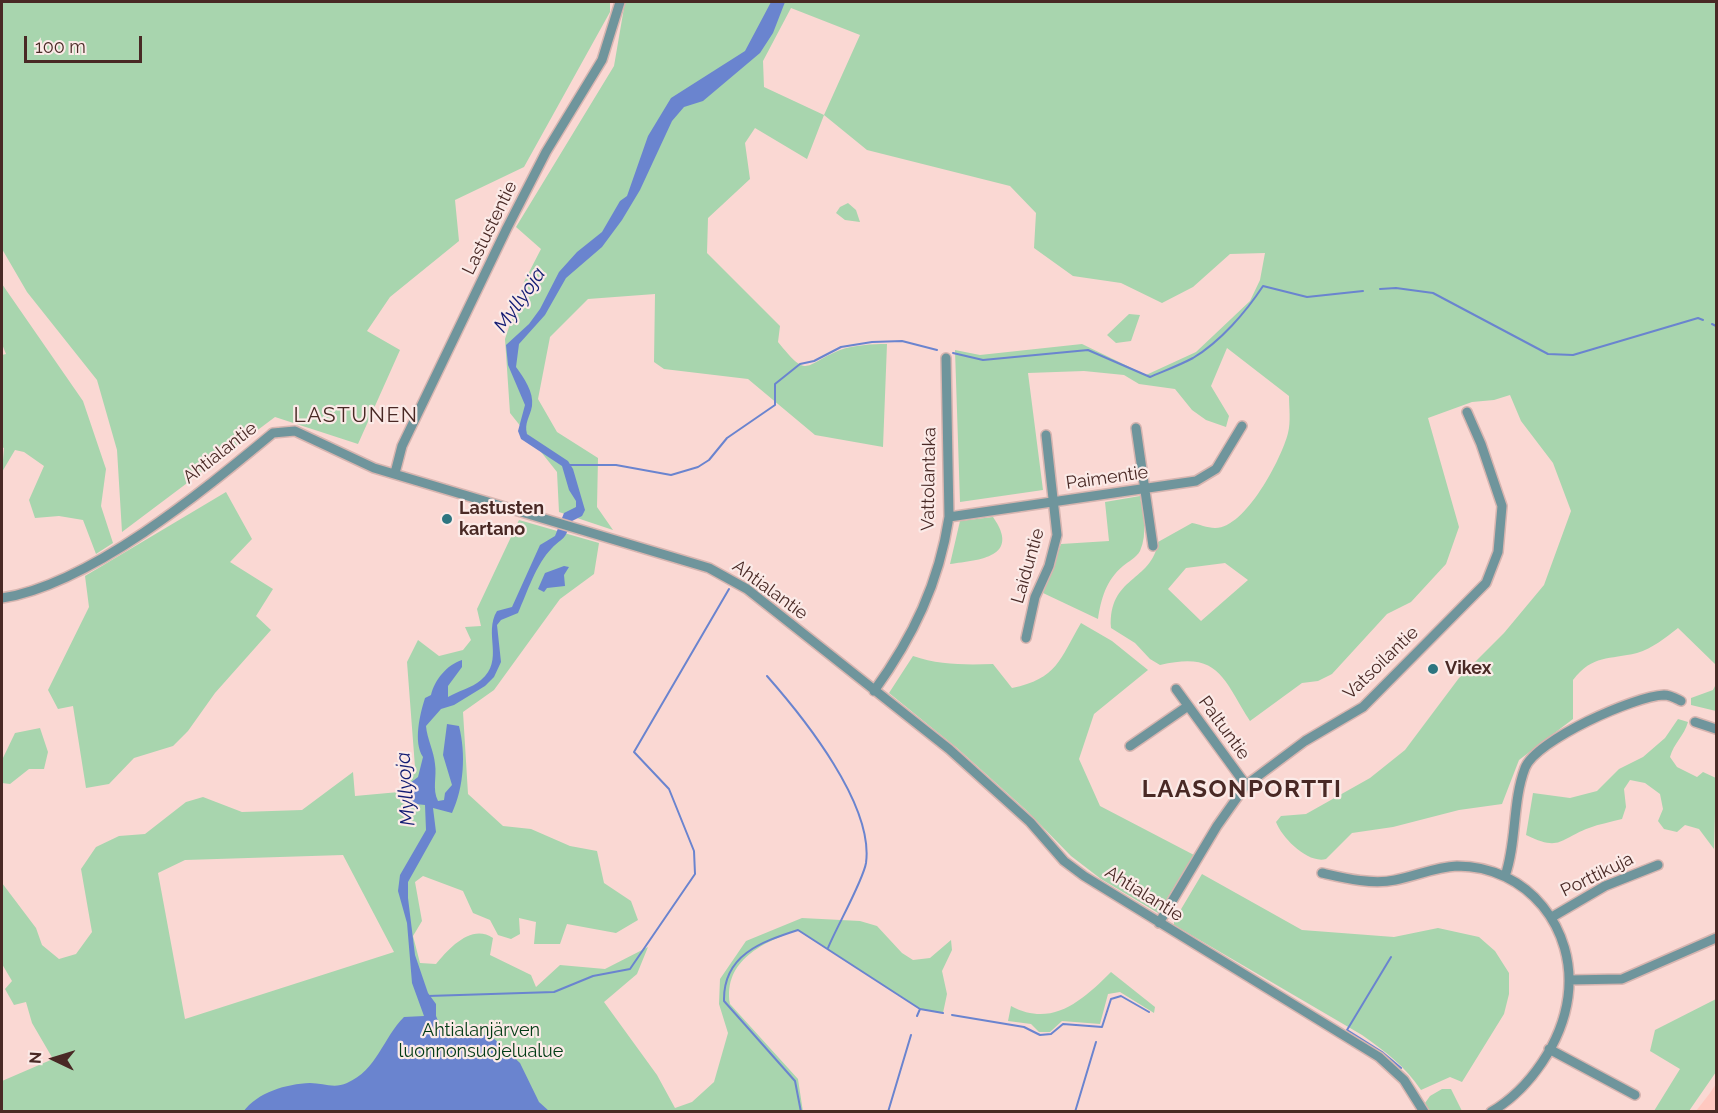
<!DOCTYPE html>
<html>
<head>
<meta charset="utf-8">
<style>
  body { margin:0 }
  #map { position:relative; width:1718px; height:1113px; overflow:hidden; background:#fad8d3; font-family:Raleway,sans-serif }
  canvas { display:block }
  .frame { position:absolute; inset:0; border:3px solid #492925; pointer-events:none }
  .north { position:absolute; left:24px; top:1029px; width:60px; height:60px; -webkit-text-stroke:4px #fbeae7; paint-order:stroke; rotate:274deg; font-size:16px; font-weight:700; line-height:24px; text-align:center; color:#492925 }
  .north::after { content:''; display:block; margin:auto; width:21px; height:27px; background:#492925; clip-path:polygon(50% 0,100% 100%,50% 72%,0 100%) }
  .scale { position:absolute; left:24px; top:36px; width:118px; height:27px; box-sizing:border-box; border:3px solid #492925; border-top:0; padding-left:8px; font-size:18px; line-height:21px; white-space:nowrap; color:#492925; -webkit-text-stroke:4px #fbeae7; paint-order:stroke }
</style>
</head>
<body>
<div id="map">
<canvas width="1718" height="1113"></canvas>
<div class="frame"></div>
<div class="north">N</div>
<div class="scale">100 m</div>
</div>
<script>
const g = document.querySelector('canvas').getContext('2d');
g.lineJoin = 'round';
function fill(path, color) { g.fillStyle = color; g.fill(path, 'evenodd'); }
function strokePath(path, color, width, dash) { g.strokeStyle = color; g.lineWidth = width; g.lineCap = dash ? 'butt' : 'round'; g.setLineDash(dash || []); g.stroke(path); }
function write(font, color, halo, rows, align = 'center') {
  g.font = font + ' Raleway,sans-serif'; g.lineWidth = 4.5; g.setLineDash([]); g.textBaseline = 'middle'; g.strokeStyle = halo; g.fillStyle = color; for (const [text, x, y, turn = 0] of rows) {
    g.save(); g.translate(x, y); g.rotate((+turn || 0) * Math.PI / 180); g.textAlign = isNaN(turn) ? turn : align; if (halo) g.strokeText(text, 0, 0); g.fillText(text, 0, 0); g.restore();
  }
}
const built = new Path2D(`
  M1716,1084V1111H1696L1710,1093Z`);
const green = new Path2D(`
  M2,2H610V12L524,167L455,200L459,241L390,297L367,331L400,350L358,444L275,417L122,532L117,450L97,380L27,292L2,249Z
  M625,2H1716V665L1678,628C1665,638 1653,648 1637,653C1609,660 1593,654 1573,680V719L1519,760L1502,804L1459,810L1393,827L1352,833L1326,859C1308,864 1282,838 1276,822L1281,816L1306,814L1370,778L1405,750L1459,678L1504,633L1544,585L1571,511L1553,463L1521,421L1510,395L1494,400L1472,402L1428,418L1459,527L1446,564L1411,602L1387,614L1332,674L1318,681L1302,683L1250,721C1222,677 1219,651 1160,665L1150,659L1135,643L1111,628C1108,576 1152,582 1158,542L1192,523C1199,524 1207,528 1215,528C1245,529 1282,458 1288,433C1291,422 1289,407 1289,396L1227,348L1211,386L1229,416L1226,427L1206,420L1192,410L1175,389L1139,384L1124,375L1084,371L1028,373L1043,490L960,502L955,350L980,355L1082,344L1146,375L1196,352L1250,301L1260,280L1265,253L1230,254L1193,287L1162,303L1121,283L1073,276L1034,248L1036,213L1010,186L867,150L824,115L807,159L755,128L745,143L750,179L708,218L707,253L780,326L778,342C809,380 803,365 840,350C854,345 872,344 887,344L883,447L815,435L748,379L664,369L654,362L655,294L588,299L550,337L538,399L557,432L598,458L597,507L613,530L559,512L557,472L510,413L505,339L524,282L541,249L516,227L614,66ZM791,8L860,35L824,115L764,87L763,61ZM1225,563L1248,580L1201,621L1168,589L1186,568Z
  M848,203L856,210L860,222L845,220L836,213L840,207Z
  M2,284L83,401L106,469L101,506L113,543L96,554L83,520L59,516L35,518L29,500L44,466L24,452L15,450L2,472L4,448L2,447V355L6,354L2,344Z
  M1129,314L1140,315L1131,341L1116,343L1107,335Z
  M226,492L252,539L230,562L273,589L256,616L271,630L215,693L188,731L173,746L134,758L109,784L86,788L73,706L58,709L48,690L89,607L85,576Z
  M1140,496C1143,514 1148,533 1140,551C1136,558 1129,561 1123,566C1106,580 1101,599 1098,619L1043,593L1061,544L1109,541L1105,502Z
  M993,517C1021,557 980,560 950,564L960,521Z
  M519,520L599,543L594,574L560,599L494,690L463,712L468,794L503,826L531,829L570,846L597,851L604,883L631,901L638,920L616,933L567,924L560,944H534L536,922L519,918L520,934L511,939L498,935L490,920L473,913L463,891L423,876L415,882L422,921L413,936L420,963L436,964C449,948 472,923 493,938L490,955L531,975L536,987L560,965L605,969L648,947L637,974L604,1002L657,1075L675,1108L692,1102L714,1082L728,1033L719,1004L720,979L746,941L802,918L860,921L877,926L902,953L913,960L930,958L951,940L952,950L942,971L947,994L943,1013L920,1009L798,930C764,942 723,960 730,1004L798,1079L803,1112L2,1111V1081L53,1059L32,1023L26,1002L14,1005L5,989L12,981L2,964V883L36,928L42,945L59,959L76,954L92,932L81,869L96,847L119,836L145,834L186,802L203,797L242,812L302,810L353,772L355,796L399,792L415,767L407,662L418,640L439,656L463,650L471,640L465,627L481,626L477,609ZM343,855L394,952L185,1019L158,873L185,860Z
  M1081,623L1112,641L1148,670L1094,714L1079,759L1100,806L1194,855L1158,913L1101,879L1071,856L1026,810L957,748L889,693L913,656C939,665 966,665 993,664L1012,688C1057,679 1060,659 1081,623Z
  M1716,684V711L1691,705V698L1713,690Z
  M1678,719L1688,722C1684,736 1674,743 1670,757L1677,767L1697,777L1703,772L1716,778L1714,849L1699,829L1685,825L1677,832L1664,829L1658,821L1663,809L1660,794L1645,783L1630,780L1624,789L1626,807L1622,819C1611,822 1599,824 1589,828C1559,839 1561,852 1526,835L1533,793L1570,798L1597,791L1619,769L1643,757L1665,738Z
  M40,728L48,752L44,769H29L10,784L2,783V760L15,733Z
  M1202,874L1302,930L1394,937L1438,928L1479,937L1495,951L1509,973V994L1504,1014L1462,1082L1450,1077L1421,1090C1405,1066 1386,1052 1362,1035L1174,925V921Z
  M1111,972L1155,1007L1154,1013L1120,992L1108,994L1100,1024L1062,1021L1050,1032H1039L1031,1024L1008,1021L1011,1006C1052,1028 1082,1001 1111,972Z
  M1716,999V1072L1689,1111H1654L1680,1069L1650,1051L1655,1030Z
  M1442,1089H1451L1462,1111H1429L1425,1103L1430,1096Z`);
const water = new Path2D(`
  M771,2H785L773,33L760,53L703,101L684,107L672,121L640,190L622,220L602,247L566,278L545,315L519,344L516,367C524,378 534,392 532,406C530,417 524,423 527,434L568,461L573,469L585,510L582,516L570,522C566,540 563,537 552,548C536,564 527,593 518,613L501,620L497,625L501,662L494,677L485,686L454,705L441,709L426,726C427,739 434,751 435,764C437,777 432,789 438,801L444,800L445,793L452,785L443,755L447,724L459,726C466,754 464,787 452,813L433,808L436,832L408,882V898L415,955L428,993L436,1004V1016L441,1028H455L467,1035H490L520,1063L539,1102L549,1111L243,1112C258,1092 286,1084 310,1083C323,1083 334,1089 347,1083C377,1070 383,1038 404,1017L424,1016L412,983L407,923L398,891L400,875L426,830L425,805L416,804L402,795L406,786L418,777L423,757C413,742 420,714 425,698L431,695C435,679 447,665 462,660V667L448,686V697C458,691 472,688 481,680C505,660 483,634 497,611L512,607L540,545L555,536L564,513L576,507V501L569,490L562,466L521,439L518,431L525,405L508,365L506,345L529,324L540,309L559,272L577,252L602,232L620,201L627,196L648,136L671,98L745,51Z
  M564,566L569,567L564,575L565,586L547,588L544,592L538,589L545,573Z`);
const stream = new Path2D(`
  M1380,289L1396,288L1433,293L1548,354L1573,355L1698,318L1703,320
  M1712,324L1716,326
  M953,353L983,360L1088,350L1150,377C1164,371 1180,365 1193,358C1220,342 1246,312 1263,286L1307,297L1363,291
  M567,465H616L671,475L698,467L709,460L727,438L775,405V384L800,364L814,361L841,347L872,342L902,341L937,350
  M767,676C804,718 874,805 866,863C863,881 836,928 828,948
  M1391,957L1347,1030L1382,1052L1401,1068
  M428,996L554,992L593,976L630,969L695,874L694,851L669,789L634,752L729,589
  M952,1015L1024,1027L1040,1035L1051,1034L1063,1024L1102,1027L1111,999L1121,996L1149,1012
  M917,1016L920,1009
  M801,1112L795,1081L724,1001C723,955 761,942 798,930L920,1009L943,1013
  M888,1112L911,1035
  M1075,1112L1096,1042`);
const minor = new Path2D(`
  M1136,428L1153,546
  M395,473L402,446L507,228L546,152L602,60L620,2
  M949,517L1196,481L1216,469L1242,426
  M2,598C91,584 204,490 273,433L295,431L374,468L709,568L747,589L949,749L1030,822L1064,861L1084,876L1379,1057L1404,1080L1424,1112
  M1026,638L1035,597L1049,566L1057,535L1046,435
  M1176,689L1246,785
  M874,691C913,637 939,583 949,517L946,358
  M1695,722L1716,729
  M1130,746L1188,706
  M1322,873C1344,878 1372,885 1395,880C1416,876 1435,867 1457,866C1528,866 1577,929 1568,997C1562,1042 1530,1089 1491,1112
  M1505,876C1517,842 1512,802 1525,768C1536,740 1634,696 1664,695C1670,695 1675,698 1681,701
  M1552,917L1605,886L1658,865
  M1159,923L1217,826L1246,785L1305,741L1363,707L1486,583L1498,552L1502,506L1481,444L1467,412
  M1569,980L1622,979L1716,938
  M1549,1049L1635,1095`);
const markers = [
  [447,519,6,"#2d7580"],
  [1433,669,6,"#2d7580"]
];
const streetNames = [
  ["Lastustentie",490,228,-64],
  ["Ahtialantie",220,453,-38],
  ["Paimentie",1107,478,-8],
  ["Vattolantaka",929,479,-89],
  ["Laiduntie",1028,566,-74],
  ["Ahtialantie",770,590,36],
  ["Vatsoilantie",1381,663,-44],
  ["Paltuntie",1224,728,54],
  ["Porttikuja",1597,875,-26],
  ["Ahtialantie",1144,894,32]
];
const poiNames = [
  ["Lastusten",459,509],
  ["kartano",459,530],
  ["Vikex",1445,669]
];
const parkNames = [
  ["Ahtialanjärven",481,1031],
  ["luonnonsuojelualue",481,1052]
];
const waterNames = [
  ["Myllyoja",520,300,-55],
  ["Myllyoja",406,789,-94]
];
const quarterNames = [
  ["LASTUNEN",356,416]
];
const districtNames = [
  ["LAASONPORTTI",1242,790]
];
fill(built, '#ffc8c0');
fill(green, '#a8d5ae');
fill(water, '#6a84cf');
strokePath(stream, '#6a84cf', 2);
strokePath(minor, '#d7b5b0', 12);
strokePath(minor, '#6f959c', 9);
for (const [x, y, r, color] of markers) { const dot = new Path2D(); dot.arc(x, y, r, 0, 2 * Math.PI); g.fillStyle = color; g.fill(dot); strokePath(dot, '#fbeae7', 2); }
write('18px', '#492925', '#fbeae7', streetNames);
write('bold 18px', '#492925', '#fbeae7', poiNames, 'left');
write('18px', '#003b14', '#fbeae7', parkNames);
write('italic 20px', '#111b73', '#fbeae7', waterNames);
g.letterSpacing = '1.5px';
write('21px', '#492925', '#fbeae7', quarterNames);
g.letterSpacing = '0px';
g.letterSpacing = '1.5px';
write('bold 24px', '#492925', '#fbeae7', districtNames);
g.letterSpacing = '0px';
</script>
</body>
</html>
